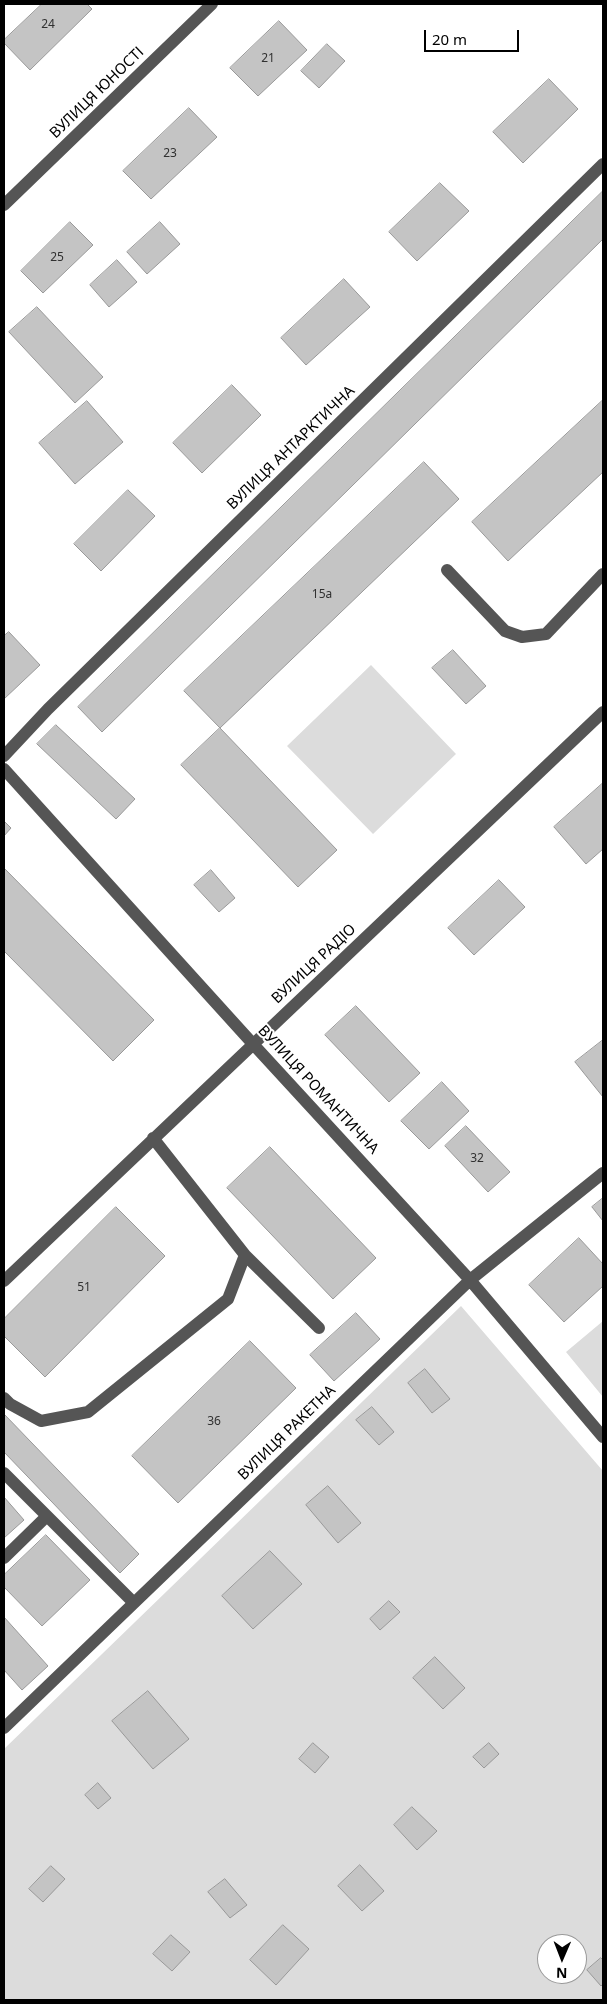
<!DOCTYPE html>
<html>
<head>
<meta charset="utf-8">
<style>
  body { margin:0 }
  #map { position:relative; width:607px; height:2004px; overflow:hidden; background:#fff; font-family:"Noto Sans",sans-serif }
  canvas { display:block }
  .frame { position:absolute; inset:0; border:5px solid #000; pointer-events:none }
  .north { position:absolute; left:537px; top:1934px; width:50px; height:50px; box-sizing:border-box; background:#fff; border:1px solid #999; border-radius:50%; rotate:181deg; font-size:14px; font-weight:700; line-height:20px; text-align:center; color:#000 }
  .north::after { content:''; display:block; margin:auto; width:18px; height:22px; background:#000; clip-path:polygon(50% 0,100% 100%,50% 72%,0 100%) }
  .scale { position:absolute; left:424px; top:30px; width:95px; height:22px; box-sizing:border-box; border:2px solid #000; border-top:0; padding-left:6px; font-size:15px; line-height:18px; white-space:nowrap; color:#000; -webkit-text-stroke:4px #fff; paint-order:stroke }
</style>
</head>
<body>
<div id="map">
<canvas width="607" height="2004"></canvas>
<div class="frame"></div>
<div class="north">N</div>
<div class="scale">20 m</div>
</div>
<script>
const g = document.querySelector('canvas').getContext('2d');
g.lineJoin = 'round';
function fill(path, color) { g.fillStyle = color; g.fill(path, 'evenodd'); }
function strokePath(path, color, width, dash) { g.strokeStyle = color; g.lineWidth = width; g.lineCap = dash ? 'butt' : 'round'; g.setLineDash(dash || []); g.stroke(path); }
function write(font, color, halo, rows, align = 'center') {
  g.font = font + ' "Noto Sans",sans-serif'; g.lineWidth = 4; g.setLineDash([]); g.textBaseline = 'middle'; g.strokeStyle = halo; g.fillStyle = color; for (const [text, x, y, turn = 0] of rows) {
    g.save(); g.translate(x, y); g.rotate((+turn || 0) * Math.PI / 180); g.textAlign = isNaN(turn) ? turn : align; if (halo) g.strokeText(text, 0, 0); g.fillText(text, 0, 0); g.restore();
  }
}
const green = new Path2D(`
  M371,665L456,754L373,834L287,746Z
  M461,1306L603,1471V2000H4V1749ZM547,1944H577V1974H547Z
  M603,1321V1397L566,1352Z`);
const building = new Path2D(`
  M42,4H87L92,9L30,70L4,43V40Z
  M279,21L307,50L258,96L230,68Z
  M327,44L345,61L319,88L301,71Z
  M549,79L578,109L523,163L493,132Z
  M189,108L217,137L151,199L123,171Z
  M440,183L469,211L417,261L389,232Z
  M603,191V239L102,732L78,707Z
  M70,222L93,245L43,293L21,271Z
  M160,222L180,244L147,274L127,252Z
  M117,260L137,282L109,307L90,285Z
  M344,279L370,307L306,365L281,338Z
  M37,307L103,377L75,403L9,332Z
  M232,385L261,415L202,473L173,443Z
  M603,400V472L508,561L472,522Z
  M87,401L123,442L75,484L39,443Z
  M424,462L459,499L220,728L184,691Z
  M128,490L155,516L101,571L74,544Z
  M9,632L40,665L4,699V636Z
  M453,650L486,686L466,704L432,668Z
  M56,725L135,799L116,819L37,744Z
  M220,728L337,850L298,887L181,765Z
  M603,783V849L586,864L554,827Z
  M4,821L11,828L4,836Z
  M4,868L154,1020L113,1061L4,951Z
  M211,870L235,898L219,912L194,885Z
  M499,880L525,907L474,955L448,928Z
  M356,1006L420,1073L389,1102L325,1035Z
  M603,1040V1097L575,1062Z
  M442,1082L469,1111L429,1149L401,1121Z
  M466,1126L510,1172L488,1192L445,1146Z
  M270,1147L376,1258L333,1299L227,1188Z
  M603,1198V1221L592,1207Z
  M116,1207L165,1256L45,1377L4,1336V1319Z
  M579,1238L603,1264V1286L564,1322L529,1285Z
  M356,1313L380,1339L334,1381L310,1355Z
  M250,1341L296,1388L178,1503L132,1456Z
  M425,1369L450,1399L432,1413L408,1383Z
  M372,1407L394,1432L379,1445L356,1420Z
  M4,1414L139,1554L120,1573L4,1452Z
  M328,1486L361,1523L338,1543L306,1505Z
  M4,1497L24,1520L4,1538Z
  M46,1535L90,1580L42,1626L4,1587V1575Z
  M270,1551L302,1584L253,1629L222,1596Z
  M389,1601L400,1612L380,1630L370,1619Z
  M4,1617L48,1666L22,1690L4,1670Z
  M435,1657L465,1688L443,1709L413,1678Z
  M148,1691L189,1739L153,1769L112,1721Z
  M313,1743L329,1757L315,1773L299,1759Z
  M489,1743L499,1754L484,1768L473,1757Z
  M98,1783L111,1798L98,1809L85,1795Z
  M412,1807L437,1831L417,1850L394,1825Z
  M360,1865L384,1891L362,1911L338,1886Z
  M51,1866L65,1879L43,1902L29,1889Z
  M225,1879L247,1905L230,1918L208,1892Z
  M283,1925L309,1949L276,1985L250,1960Z
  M171,1935L190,1952L172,1971L153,1954Z
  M601,1958L603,1960V1984L601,1986L587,1970Z`);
const minor = new Path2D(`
  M4,205L212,4
  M447,570L505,631L522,637L546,634L603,574
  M4,756L48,709L603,164
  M4,769L253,1044L470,1280L603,1437
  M245,1255L319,1328
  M4,1281L603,712
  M4,1398L10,1404L41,1421L88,1412L228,1299L245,1255L153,1138
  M4,1473L134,1603
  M4,1558L47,1516
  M4,1728L470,1280L603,1173`);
const numberNames = [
  ["24",48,25],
  ["21",268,59],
  ["23",170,154],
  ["25",57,258],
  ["15а",322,595],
  ["32",477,1159],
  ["51",84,1288],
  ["36",214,1422]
];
const streetNames = [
  ["ВУЛИЦЯ ЮНОСТІ",97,93,-44],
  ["ВУЛИЦЯ АНТАРКТИЧНА",291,448,-44],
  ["ВУЛИЦЯ РАДІО",314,964,-43],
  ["ВУЛИЦЯ РОМАНТИЧНА",318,1090,47],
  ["ВУЛИЦЯ РАКЕТНА",287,1433,-44]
];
fill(green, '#dcdcdc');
fill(building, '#c4c4c4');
strokePath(building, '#999', 1);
strokePath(minor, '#555', 12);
write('12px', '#313131', null, numberNames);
write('15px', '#000', '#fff', streetNames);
</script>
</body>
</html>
